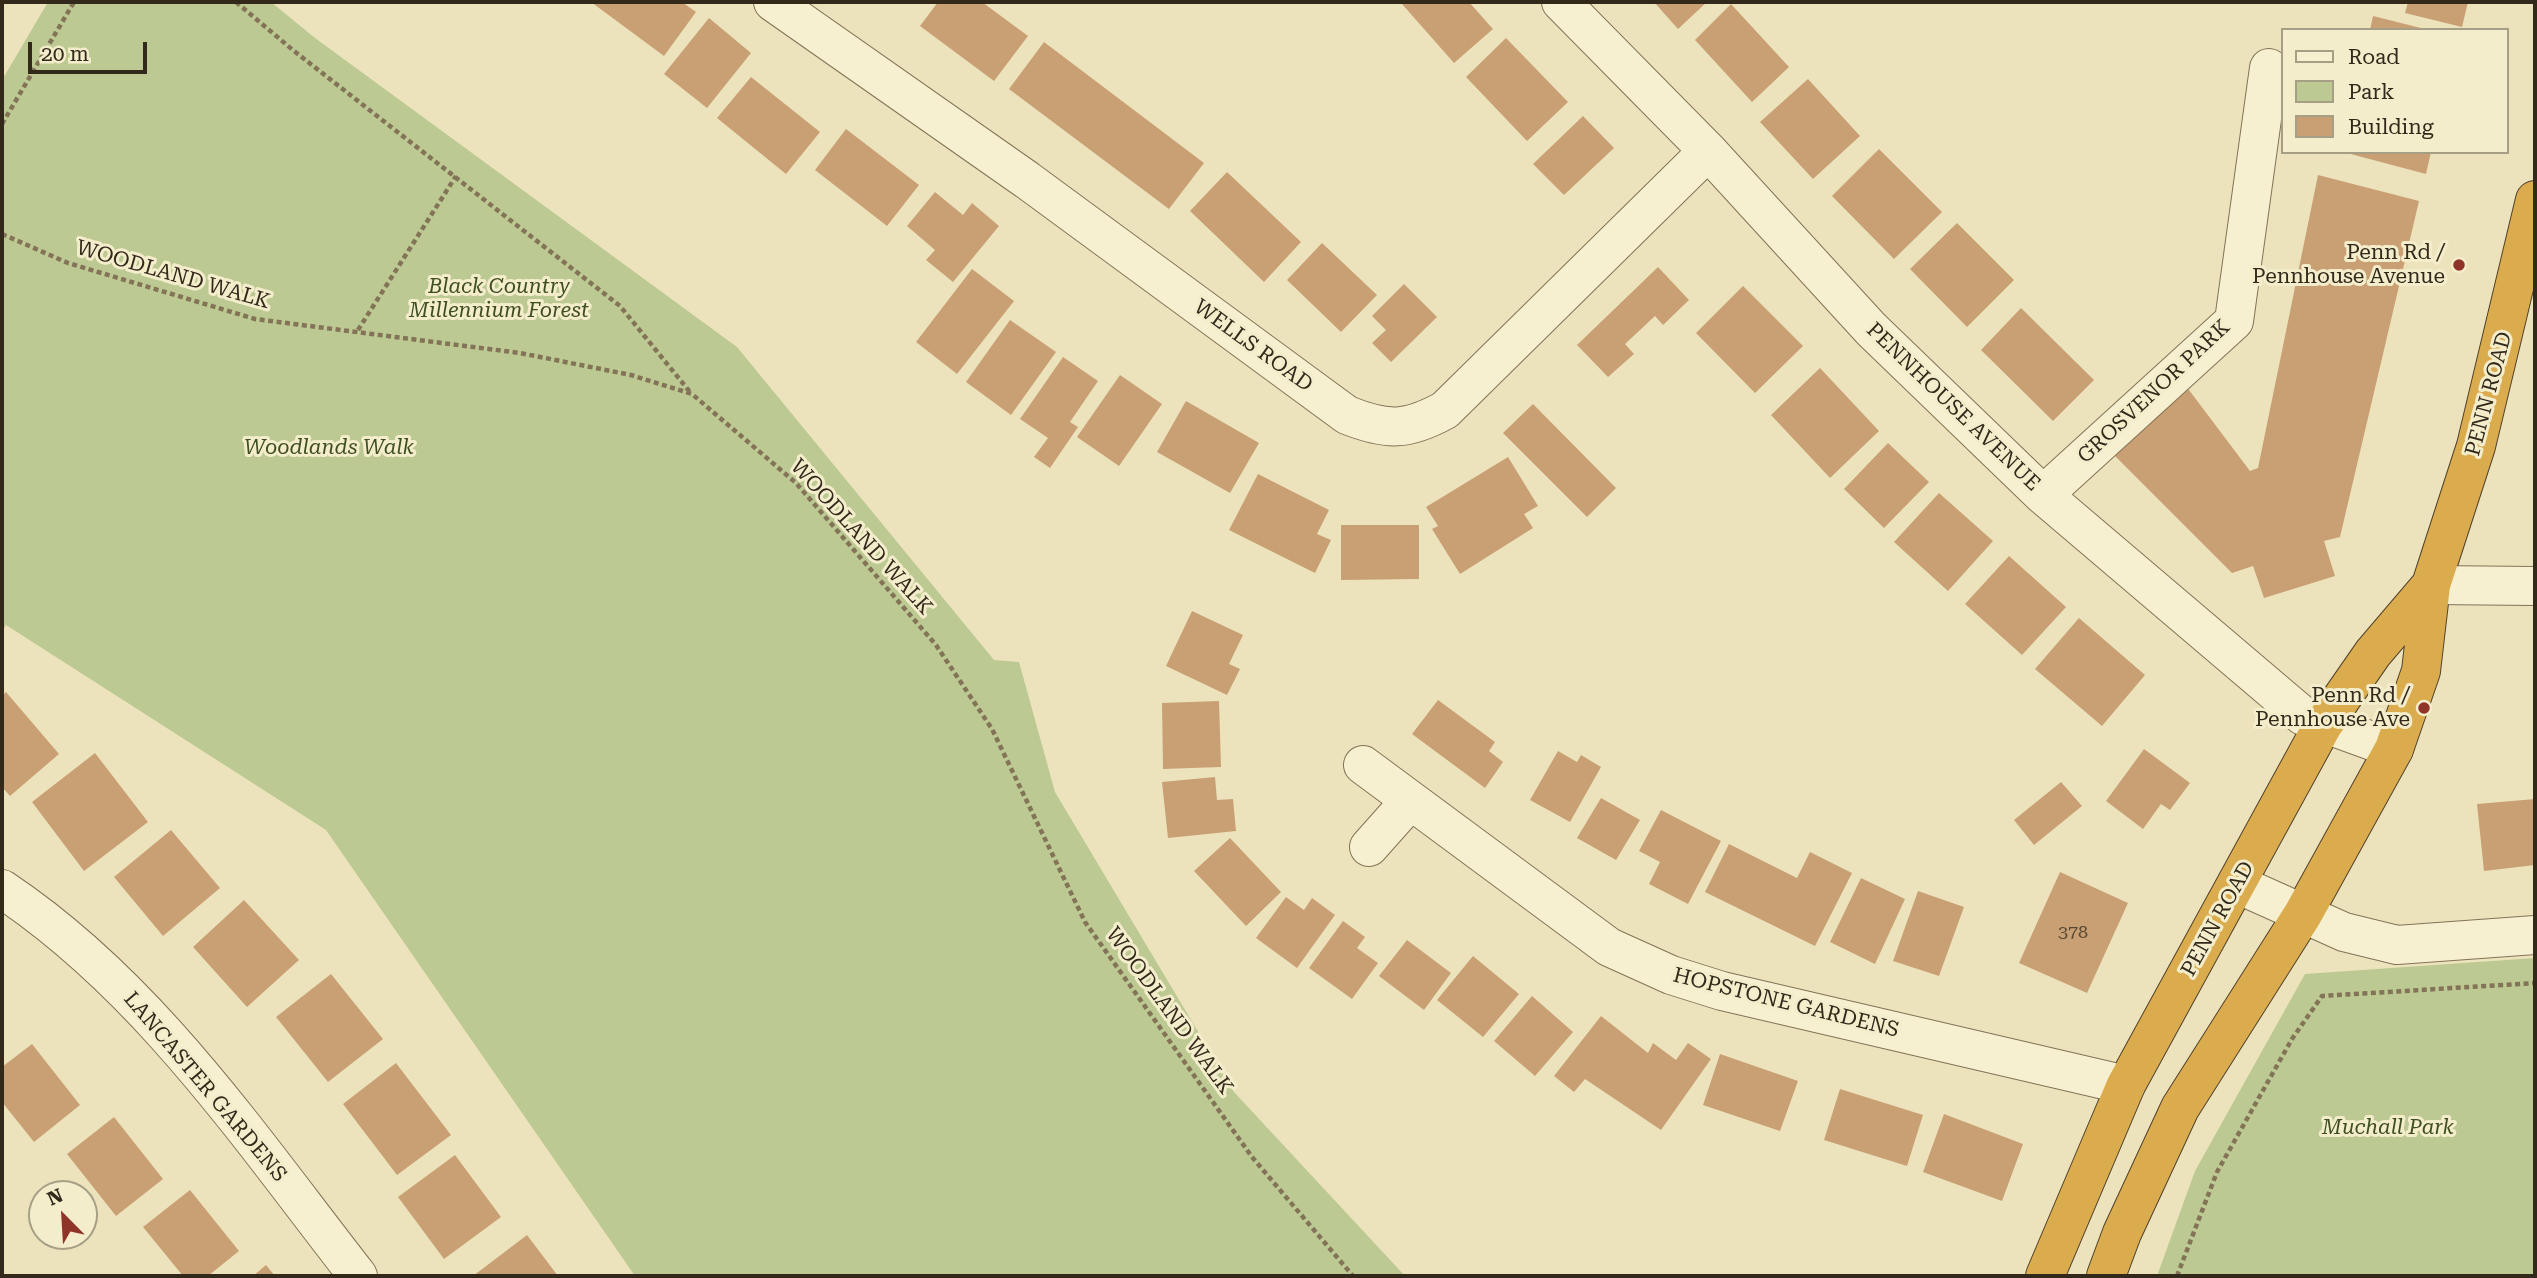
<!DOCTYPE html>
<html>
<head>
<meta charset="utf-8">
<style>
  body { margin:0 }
  #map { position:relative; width:2537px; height:1278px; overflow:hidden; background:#ece3bd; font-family:"Roboto Serif",serif }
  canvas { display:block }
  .frame { position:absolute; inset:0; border:4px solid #33291b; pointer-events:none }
  .legend { position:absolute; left:2281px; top:28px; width:228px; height:126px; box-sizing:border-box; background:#f4edcc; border:2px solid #a79f85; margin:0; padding:9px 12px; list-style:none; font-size:21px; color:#33291b }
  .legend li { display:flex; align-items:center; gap:14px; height:35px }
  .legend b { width:35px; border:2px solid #a79f85 }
  .north { position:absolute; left:28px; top:1180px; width:70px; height:70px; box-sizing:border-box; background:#f4edcc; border:2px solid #a79f85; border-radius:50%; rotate:336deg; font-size:19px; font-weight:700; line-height:28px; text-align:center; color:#33291b }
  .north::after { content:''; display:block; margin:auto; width:24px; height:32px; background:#903329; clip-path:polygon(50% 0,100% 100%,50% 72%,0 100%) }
  .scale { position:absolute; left:28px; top:42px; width:119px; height:32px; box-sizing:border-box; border:4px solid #33291b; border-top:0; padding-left:9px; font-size:21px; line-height:24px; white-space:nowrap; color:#33291b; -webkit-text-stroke:5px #f4edcc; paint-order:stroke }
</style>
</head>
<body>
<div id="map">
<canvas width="2537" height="1278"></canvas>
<div class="frame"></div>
<ul class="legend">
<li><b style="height:9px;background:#f7f0d0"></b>Road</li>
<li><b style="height:19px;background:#bdc992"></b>Park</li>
<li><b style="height:19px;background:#c9a074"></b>Building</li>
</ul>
<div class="north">N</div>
<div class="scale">20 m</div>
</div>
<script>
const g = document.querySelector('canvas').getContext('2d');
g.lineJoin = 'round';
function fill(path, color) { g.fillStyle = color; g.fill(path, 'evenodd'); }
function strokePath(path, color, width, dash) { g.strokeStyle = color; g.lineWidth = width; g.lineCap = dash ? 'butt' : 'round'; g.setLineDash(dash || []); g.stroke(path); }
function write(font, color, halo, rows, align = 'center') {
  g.font = font + ' "Roboto Serif",serif'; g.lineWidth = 6; g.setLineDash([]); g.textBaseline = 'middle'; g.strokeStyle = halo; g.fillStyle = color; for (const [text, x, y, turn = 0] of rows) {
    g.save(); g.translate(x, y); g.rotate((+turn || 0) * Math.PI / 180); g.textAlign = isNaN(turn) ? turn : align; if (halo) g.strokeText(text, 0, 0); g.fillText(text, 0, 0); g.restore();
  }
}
const green = new Path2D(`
  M48,2H271L315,38L737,347L994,660L1019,662L1055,792L1234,1092L1405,1276H635L326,830L6,625L2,631V80Z
  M2535,958V1276H2157L2195,1171L2305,974Z`);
const building = new Path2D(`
  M591,2H682L696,12L664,56Z
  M938,2H982L1028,36L994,81L920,26Z
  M1405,2H1469L1493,29L1454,63L1402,4Z
  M1654,2H1707L1678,29Z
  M2408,2H2468L2462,27L2405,13Z
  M1731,4L1789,67L1752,102L1695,40Z
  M2373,16L2425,29V30H2370Z
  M709,18L751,53L707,108L664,74Z
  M1506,38L1568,102L1527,141L1466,77Z
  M1044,42L1204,163L1169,209L1009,89Z
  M751,77L820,132L786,174L717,118Z
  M1808,79L1860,136L1813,179L1760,122Z
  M1583,116L1614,148L1564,195L1533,164Z
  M846,129L919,185L887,226L815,170Z
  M1879,149L1942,212L1894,259L1832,196Z
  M2343,152H2431L2426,174Z
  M1227,172L1301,242L1264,282L1190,211Z
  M2318,175L2419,201L2340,537L2324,541L2335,576L2264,598L2253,566L2232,573L2114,455L2186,386L2250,471L2258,468Z
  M935,192L963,215L972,203L999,226L953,282L926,260L935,250L907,226Z
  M1957,223L2014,280L1967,327L1910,269Z
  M1322,243L1377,295L1341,332L1287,280Z
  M1658,267L1689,300L1663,325L1655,316L1625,344L1634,354L1608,377L1577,345Z
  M972,269L1014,301L957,374L916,342Z
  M1404,284L1437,317L1391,362L1372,343L1386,330L1372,316Z
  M1743,286L1803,346L1755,393L1696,333Z
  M2021,308L2094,380L2053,421L1981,350Z
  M1010,320L1056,352L1011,415L966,382Z
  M1063,357L1098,381L1070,422L1078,427L1050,468L1034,457L1048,438L1020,419Z
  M1820,368L1879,431L1830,478L1771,415Z
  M1120,375L1162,404L1119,466L1077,437Z
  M1186,401L1259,443L1230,493L1157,452Z
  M1533,404L1616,488L1587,517L1503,433Z
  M1888,443L1929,482L1884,528L1844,489Z
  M1508,457L1538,506L1524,514L1533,528L1460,574L1432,529L1438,526L1426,507Z
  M1258,474L1329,510L1317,534L1331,540L1315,573L1229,530Z
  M1939,493L1993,541L1948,591L1894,542Z
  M1341,525H1419V579L1341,580Z
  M2009,556L2066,607L2022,655L1965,604Z
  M1192,611L1243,635L1229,664L1240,669L1227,695L1166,666Z
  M2079,618L2145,675L2102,726L2035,669Z
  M6,692L59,754L10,796L2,787V696Z
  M1438,700L1495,742L1489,751L1503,762L1485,788L1412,734Z
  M1219,701L1221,767L1163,769L1162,703Z
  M2144,749L2190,783L2170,810L2161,804L2143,829L2106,801Z
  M1558,751L1577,762L1581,755L1601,767L1570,822L1530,800Z
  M95,753L148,822L84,871L32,802Z
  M1215,777L1217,800L1233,799L1236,831L1168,838L1162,782Z
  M2061,782L2082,806L2034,845L2014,820Z
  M1601,798L1640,820L1616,860L1577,838Z
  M2535,799V865L2484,871L2477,804Z
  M1661,810L1721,841L1688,904L1649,884L1660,862L1639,851Z
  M171,830L220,888L163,936L114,877Z
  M1230,838L1281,892L1246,926L1194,871Z
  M1729,844L1797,878L1810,852L1852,873L1815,946L1705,892Z
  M2060,872L2128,903L2087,993L2019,963Z
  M1861,878L1905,899L1875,964L1830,942Z
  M1918,891L1964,907L1939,976L1893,961Z
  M1286,897L1304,910L1312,898L1335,915L1297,968L1256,938Z
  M244,900L299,960L247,1007L193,947Z
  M1343,921L1365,937L1357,948L1378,963L1352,999L1309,968Z
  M1407,940L1451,973L1424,1010L1379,976Z
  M1473,956L1519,994L1483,1037L1437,1000Z
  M331,974L383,1039L328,1082L276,1017Z
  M1532,996L1573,1032L1535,1076L1494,1041Z
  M1601,1016L1648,1053L1653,1043L1676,1060L1688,1043L1711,1059L1661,1130L1585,1079L1574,1092L1554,1076Z
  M32,1044L80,1105L34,1142L2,1102V1067Z
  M1720,1054L1798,1081L1780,1131L1703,1105Z
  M396,1063L451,1135L397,1175L343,1104Z
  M1840,1089L1923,1115L1907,1166L1824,1140Z
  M1944,1114L2023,1144L2002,1201L1923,1172Z
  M114,1117L163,1179L116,1216L67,1154Z
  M455,1155L501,1217L444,1259L398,1197Z
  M190,1190L239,1251L208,1276H183L143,1227Z
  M527,1235L558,1276H473Z
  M266,1265L275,1276H253Z`);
const path = new Path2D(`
  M236,2L294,51L620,306L690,392
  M2,124L74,2
  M2,234L68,263L255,319L520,353L631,375L692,394L796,483L936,645L992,729L1085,922L1252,1157L1353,1276
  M358,330L456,176
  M2177,1276L2217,1172L2292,1039L2322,996L2535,983`);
const minor = new Path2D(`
  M773,2L1027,180L1347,415C1387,431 1407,431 1445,410L1708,151
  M1561,2L1708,151L1871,329L2043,495L2303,716L2394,749
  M2043,495L2234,321L2269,68
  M2431,585L2535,586
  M1363,765L1609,947L1671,975L1722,991L2126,1085
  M1369,847L1409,802
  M2237,884L2344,932L2397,945L2535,935
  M2,889C149,987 250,1138 358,1276`);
const highway = new Path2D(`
  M2045,1276L2126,1085L2323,725L2373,653L2431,585
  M2106,1276L2122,1233L2180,1108L2303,914L2394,749L2421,671L2431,585L2476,446L2535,200`);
const markers = [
  [2459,265,7,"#903329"],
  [2424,708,7,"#903329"]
];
const numberNames = [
  ["378",2073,933]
];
const poiNames = [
  ["Penn Rd /",2445,253],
  ["Pennhouse Avenue",2445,277],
  ["Penn Rd /",2410,696],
  ["Pennhouse Ave",2410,720]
];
const streetNames = [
  ["WOODLAND WALK",173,275,16],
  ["WELLS ROAD",1253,346,36],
  ["GROSVENOR PARK",2154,392,-43],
  ["PENN ROAD",2489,394,-75],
  ["PENNHOUSE AVENUE",1953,407,44],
  ["WOODLAND WALK",861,537,48],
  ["PENN ROAD",2218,919,-61],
  ["HOPSTONE GARDENS",1786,1003,14],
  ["WOODLAND WALK",1169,1011,54],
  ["LANCASTER GARDENS",205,1087,50]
];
const parkNames = [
  ["Black Country",499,287],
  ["Millennium Forest",499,311],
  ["Woodlands Walk",329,448],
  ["Muchall Park",2388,1128]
];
fill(green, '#bdc992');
fill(building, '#c9a074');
strokePath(minor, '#837357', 40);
strokePath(highway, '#51412c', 40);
strokePath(path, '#837357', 4.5, [5, 3.5]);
strokePath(minor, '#f7f0d0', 38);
strokePath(highway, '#dbac4e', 38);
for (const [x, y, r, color] of markers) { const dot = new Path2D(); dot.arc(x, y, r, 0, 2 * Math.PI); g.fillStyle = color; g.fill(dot); strokePath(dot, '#f4edcc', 2.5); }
write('18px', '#584731', null, numberNames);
write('21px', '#33291b', '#f4edcc', poiNames, 'right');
write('21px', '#33291b', '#f4edcc', streetNames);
write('italic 21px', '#3f4f22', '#f4edcc', parkNames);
</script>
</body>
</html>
